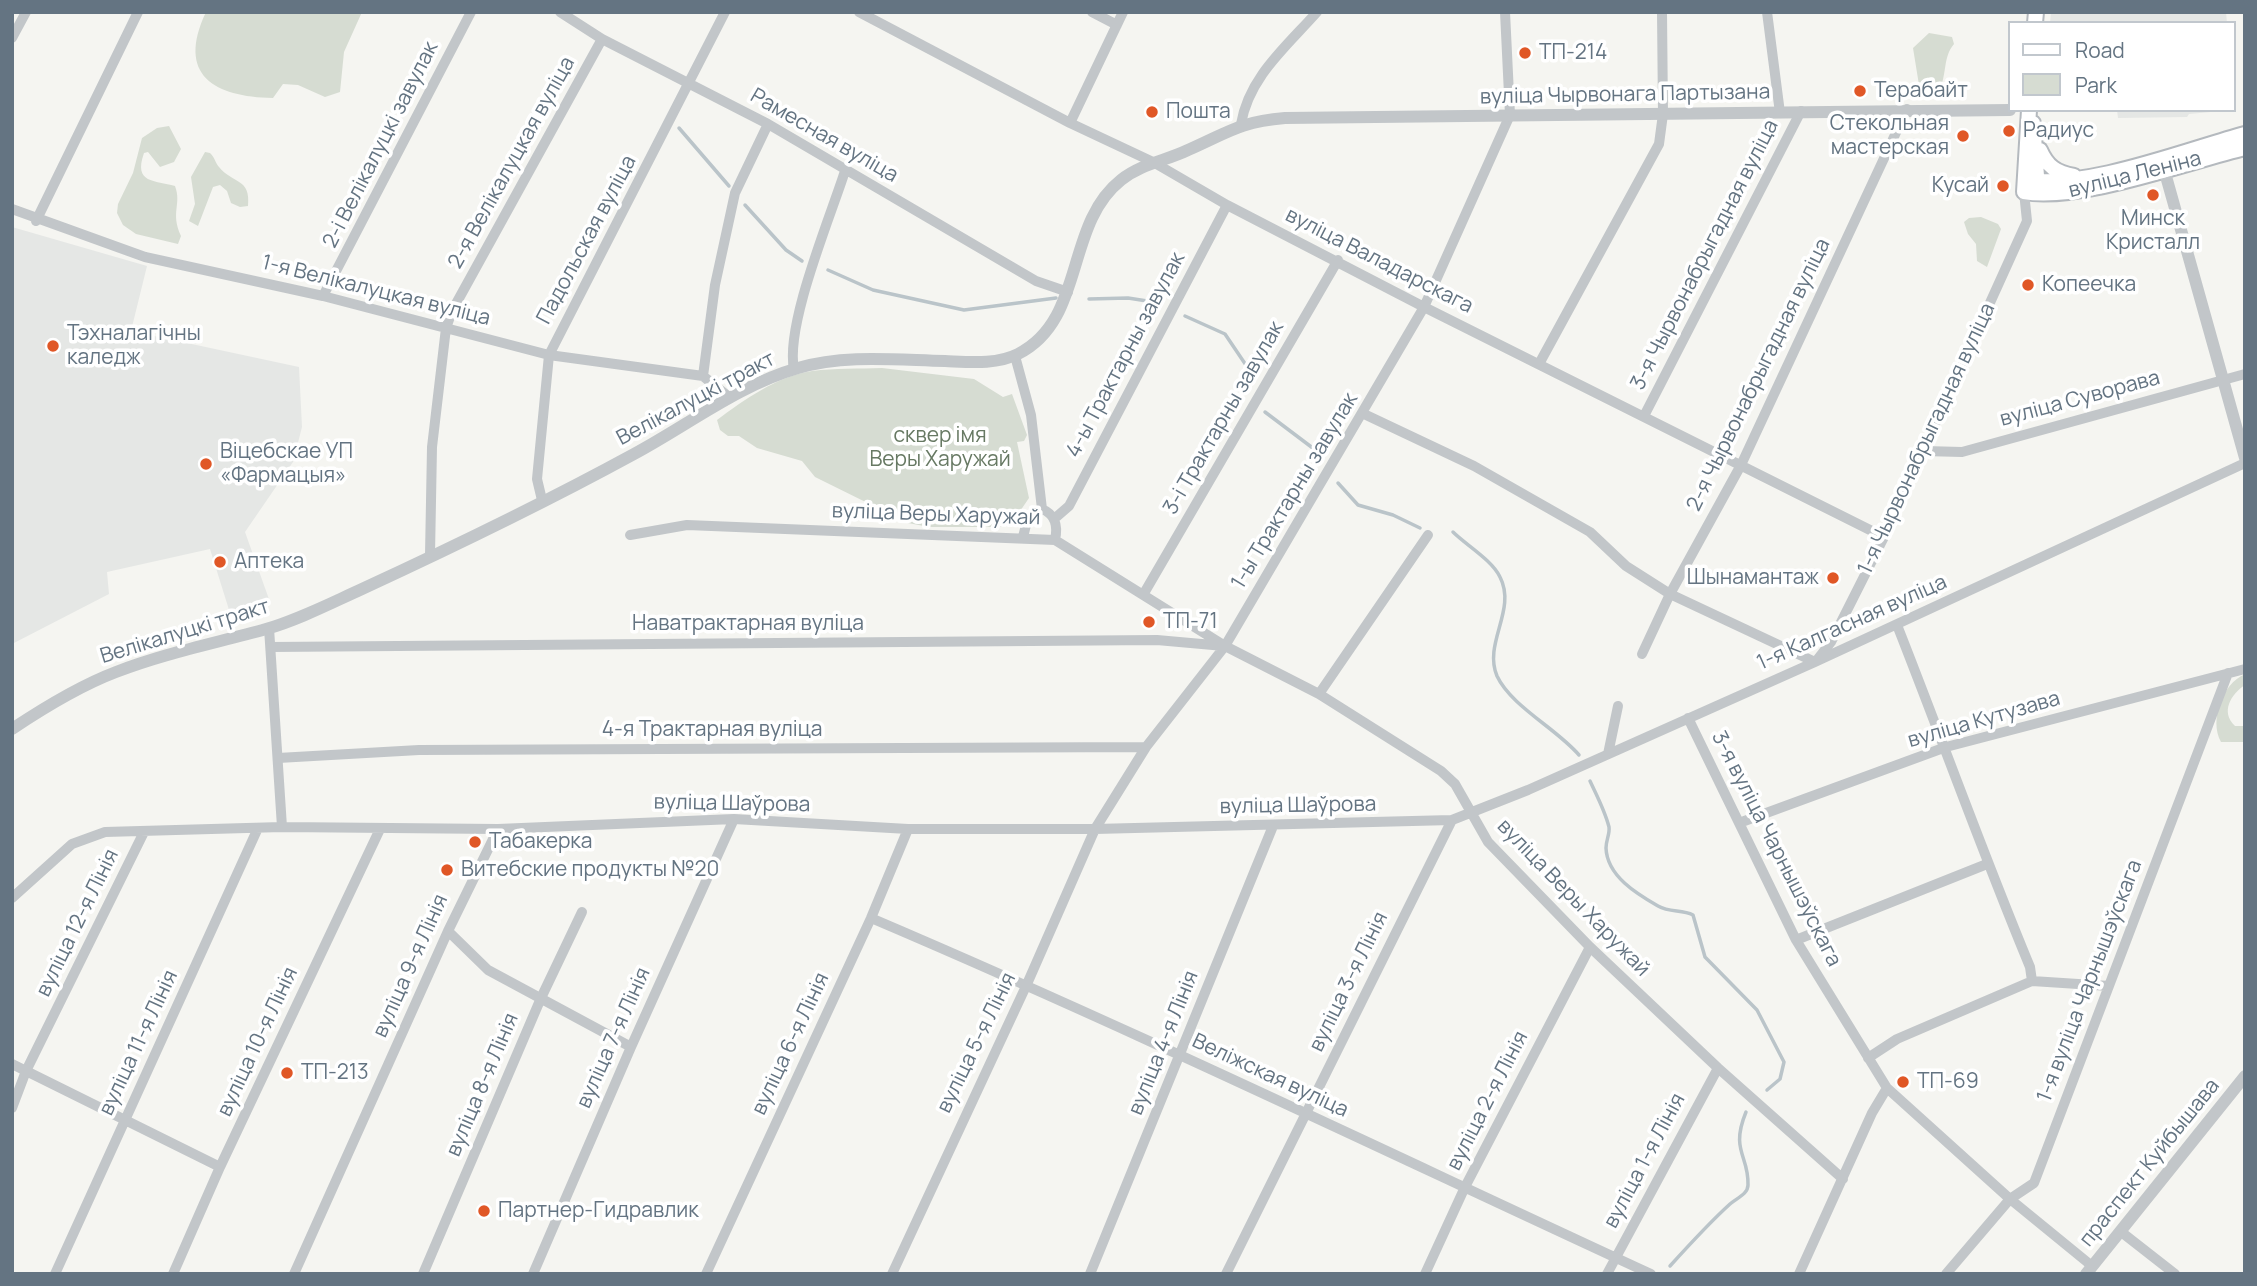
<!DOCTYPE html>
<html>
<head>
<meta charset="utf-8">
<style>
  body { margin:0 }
  #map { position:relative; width:2257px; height:1286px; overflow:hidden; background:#f5f5f1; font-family:Manrope,sans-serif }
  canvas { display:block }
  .frame { position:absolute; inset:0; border:14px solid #647482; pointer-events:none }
  .legend { position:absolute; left:2008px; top:21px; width:228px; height:91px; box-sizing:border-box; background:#fff; border:2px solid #c1c7cd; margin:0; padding:9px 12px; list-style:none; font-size:21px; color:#647482 }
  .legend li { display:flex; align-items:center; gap:14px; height:35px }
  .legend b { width:35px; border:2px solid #c1c7cd }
</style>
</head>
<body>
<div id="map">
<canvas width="2257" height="1286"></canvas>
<div class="frame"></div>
<ul class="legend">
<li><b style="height:9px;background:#fff"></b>Road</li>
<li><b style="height:19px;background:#d6dcd2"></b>Park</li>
</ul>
</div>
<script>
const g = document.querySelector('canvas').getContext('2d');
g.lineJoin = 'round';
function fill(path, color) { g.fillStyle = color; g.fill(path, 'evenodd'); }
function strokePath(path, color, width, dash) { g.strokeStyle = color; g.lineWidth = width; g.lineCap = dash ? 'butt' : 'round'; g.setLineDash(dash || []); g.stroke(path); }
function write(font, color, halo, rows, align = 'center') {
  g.font = font + ' Manrope,sans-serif'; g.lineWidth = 7; g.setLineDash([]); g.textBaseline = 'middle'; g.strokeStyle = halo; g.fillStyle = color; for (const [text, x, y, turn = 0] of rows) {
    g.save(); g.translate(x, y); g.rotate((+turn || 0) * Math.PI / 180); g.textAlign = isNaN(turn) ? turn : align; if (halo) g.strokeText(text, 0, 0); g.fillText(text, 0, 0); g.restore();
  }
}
const built = new Path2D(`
  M2051,12H2226L2227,23H2050Z
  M2117,110H2211V112L2189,114L2187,117L2118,118Z
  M12,227L147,266L131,331L299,367L302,427L293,462L245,532L270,602L230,613L210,549L107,572L109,594L12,644Z`);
const green = new Path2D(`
  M206,12H362L344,52L340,92L325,97L298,85L283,84L273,98C214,97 176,75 206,12Z
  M1929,33L1952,37L1954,44C1943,57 1947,73 1940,89L1932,91L1919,85L1913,48Z
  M169,126L181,149L174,162L160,167L148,152L144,153C133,184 155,180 175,186C182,205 170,212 181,236L178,244L136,234L123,225L117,213L118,204L133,173L142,138L157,128Z
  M205,152L210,153C215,158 215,162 219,167C233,184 251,178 248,206L240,207L231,203L227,191L220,185L213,187L198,226L189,221L195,204L191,177Z
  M1981,217L1998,224L2001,229L1987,267L1977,261L1976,244L1968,234L1964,222L1969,218Z
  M882,368L974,379L1003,397L1012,394L1027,435L1024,441L1017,442L1029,498L1012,523L1000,527H929L908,523L815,477L802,461L757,448L739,436H728L720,430L717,420C744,400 777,376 812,371C835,368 859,369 882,368Z
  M2245,674V685C2231,694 2220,712 2235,726H2245V742H2221C2209,720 2222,684 2245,674Z`);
const stream = new Path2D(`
  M679,128L729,186
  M745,205L786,250L802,261
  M828,270L873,290L964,310L1056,298
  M1089,299L1128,298L1160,303
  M1185,316L1225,334L1254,377
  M1265,412L1322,455
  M1338,483L1358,505L1393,515L1420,528
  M1453,532C1466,545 1492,560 1500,577C1517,610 1483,643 1497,676C1511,706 1557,729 1579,755
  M1590,781C1597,796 1605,811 1609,827C1610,834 1606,840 1606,848C1607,876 1637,894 1658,906C1670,913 1682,909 1693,915L1705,957L1757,1010L1784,1062L1780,1079L1767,1090
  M1670,1266C1689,1245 1709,1223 1730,1204C1737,1198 1748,1194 1748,1185C1749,1155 1730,1151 1746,1112`);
const minor = new Path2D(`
  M560,12L602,39L768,124L1036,281L1068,292
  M859,12L1070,123L1153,162L1227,205L1424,307L1884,537
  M1092,12L1117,25
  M1767,12L1780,113
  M12,38L26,12
  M1070,123L1123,12
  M1241,124C1249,77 1286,47 1317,12
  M12,209L145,257L323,296L549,355L703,376L730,398
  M36,221L138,12
  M323,296L471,12
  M1015,356L1031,415L1042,509
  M1539,364L1659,144L1663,114L1662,12
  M794,369C785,325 830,218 845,171
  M703,376L715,285L735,193L768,124
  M1364,414L1474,466L1590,532L1626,566L1670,594L1815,662
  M1644,416L1801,111
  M1924,451L1962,452L2245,374
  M542,500L537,479L549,355L725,12
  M1054,519L1069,506L1227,205
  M630,535L687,525L1055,540L1225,646L1319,694L1441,771L1455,784L1488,842L1590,947L1718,1068L1843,1179
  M1023,537L1027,521L1042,509C1056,515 1058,526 1055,540
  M430,555L432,447L446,328L452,311L602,39
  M1143,595L1338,260
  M1897,625C1942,739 1983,854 2030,967L2032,981
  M269,628L282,827
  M271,647L1157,640L1224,646
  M1642,654L1670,594L1741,465L1907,109
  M1817,660L1831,642L1884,537L2027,221L2024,192
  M1319,694L1428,535
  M1688,718L1796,940L1887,1088L2010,1199L2092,1266
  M1608,754L1618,706
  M278,758L419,750L1146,747
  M1739,823L1946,747L2245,669
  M12,898L72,844L105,832L282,827L498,829L734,819L908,829H1095L1452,820L1528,790L1815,662L2245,463
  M871,918C1134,1030 1391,1154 1651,1274
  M448,931L488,970L631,1047
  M1796,940L1987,864
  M1868,1058L1897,1039L2032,981L2109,986
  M12,1064L220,1167
  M12,1108L26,1071L144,832
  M2120,1231L2175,1274
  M55,1274L258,828
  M173,1274L220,1167L380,829
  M294,1274L448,931L498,829
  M423,1274L541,998L582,912
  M533,1274L631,1047L734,819
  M706,1274L871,918L908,829
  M892,1274L1027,984L1095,829L1146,747L1225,646L1424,307L1510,115L1505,12
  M1090,1274L1273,826
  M1226,1274L1452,820
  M1425,1274L1465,1187L1590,947
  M1607,1274L1718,1068
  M1799,1274L1872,1113L1887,1088
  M1946,1274L2010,1199L2034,1183L2228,673`);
const tertiary = new Path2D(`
  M2162,162L2245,458
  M12,729C45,707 79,686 116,672C165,653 216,643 266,629C298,620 331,603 362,589C453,547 546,502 634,454C688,425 739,385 798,368C845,354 897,360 945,361C969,362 996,365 1018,354C1086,320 1064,225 1121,180C1141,164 1165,161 1188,150C1229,132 1239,122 1285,118L2010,110
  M2086,1274L2245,1076`);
const secondary = new Path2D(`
  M2035,23L2036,12
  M2029,110L2024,192C2079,202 2187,162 2245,148
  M2033,123L2038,189
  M2040,150C2047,166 2056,173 2074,176
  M2025,180C2087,189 2183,151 2245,134`);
const markers = [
  [1525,53,7,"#e05726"],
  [1860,91,7,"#e05726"],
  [1152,112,7,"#e05726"],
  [2009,131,7,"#e05726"],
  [1963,136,7,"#e05726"],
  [2003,186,7,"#e05726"],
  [2153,195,7,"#e05726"],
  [2028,285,7,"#e05726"],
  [53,346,7,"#e05726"],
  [206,464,7,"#e05726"],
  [220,562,7,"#e05726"],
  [1833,578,7,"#e05726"],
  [1149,622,7,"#e05726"],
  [475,842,7,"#e05726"],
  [447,870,7,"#e05726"],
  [287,1073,7,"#e05726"],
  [1903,1082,7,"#e05726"],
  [484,1211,7,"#e05726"]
];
const poiNames = [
  ["ТП-214",1539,53],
  ["Терабайт",1874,91],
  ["Пошта",1166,112],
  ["Стекольная",1949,124,"right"],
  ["мастерская",1949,148,"right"],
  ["Радиус",2023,131],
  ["Кусай",1989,186,"right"],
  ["Минск",2153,219,"center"],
  ["Кристалл",2153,243,"center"],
  ["Копеечка",2042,285],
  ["Тэхналагічны",67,334],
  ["каледж",67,358],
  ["Віцебскае УП",220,452],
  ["«Фармацыя»",220,476],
  ["Аптека",234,562],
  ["Шынамантаж",1819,578,"right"],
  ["ТП-71",1163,622],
  ["Табакерка",489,842],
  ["Витебские продукты №20",461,870],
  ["ТП-213",301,1073],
  ["ТП-69",1917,1082],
  ["Партнер-Гидравлик",498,1211]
];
const streetNames = [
  ["вуліца Чырвонага Партызана",1625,95,-1],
  ["Рамесная вуліца",824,136,30],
  ["2-і Велікалуцкі завулак",381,145,-63],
  ["2-я Велікалуцкая вуліца",512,163,-61],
  ["вуліца Леніна",2135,175,-14],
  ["Падольская вуліца",587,240,-62],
  ["3-я Чырвонабрыгадная вуліца",1705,255,-63],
  ["вуліца Валадарскага",1379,261,27],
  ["1-я Велікалуцкая вуліца",376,291,14],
  ["4-ы Трактарны завулак",1126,355,-62],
  ["2-я Чырвонабрыгадная вуліца",1759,375,-64],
  ["Велікалуцкі тракт",696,399,-28],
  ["вуліца Суворава",2080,399,-15],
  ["3-і Трактарны завулак",1224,418,-60],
  ["1-я Чырвонабрыгадная вуліца",1927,439,-65],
  ["1-ы Трактарны завулак",1295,491,-59],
  ["вуліца Веры Харужай",936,515,2],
  ["1-я Калгасная вуліца",1852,623,-24],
  ["Наватрактарная вуліца",748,624],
  ["Велікалуцкі тракт",185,632,-17],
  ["вуліца Кутузава",1984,720,-16],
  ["4-я Трактарная вуліца",712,730],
  ["вуліца Шаўрова",732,804,1],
  ["вуліца Шаўрова",1298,806,-1],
  ["3-я вуліца Чарнышэўскага",1776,849,63],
  ["вуліца Веры Харужай",1573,898,46],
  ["вуліца 12-я Лінія",78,923,-64],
  ["вуліца 9-я Лінія",411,966,-66],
  ["1-я вуліца Чарнышэўскага",2090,981,-69],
  ["вуліца 3-я Лінія",1349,982,-64],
  ["вуліца 7-я Лінія",614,1038,-66],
  ["вуліца 10-я Лінія",258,1042,-65],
  ["вуліца 11-я Лінія",139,1043,-65],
  ["вуліца 5-я Лінія",977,1043,-64],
  ["вуліца 4-я Лінія",1164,1043,-68],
  ["вуліца 6-я Лінія",791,1044,-65],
  ["Веліжская вуліца",1270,1076,25],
  ["вуліца 8-я Лінія",483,1085,-67],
  ["вуліца 2-я Лінія",1488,1101,-63],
  ["вуліца 1-я Лінія",1645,1161,-62],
  ["праспект Куйбышава",2150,1163,-51]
];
const parkNames = [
  ["сквер імя",940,436],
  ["Веры Харужай",940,460]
];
fill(built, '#e5e7e5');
fill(green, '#d6dcd2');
strokePath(stream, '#bac4c9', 3.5);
strokePath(secondary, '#b4b9be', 18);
strokePath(minor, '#c2c6c9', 10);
strokePath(tertiary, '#c2c6c9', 12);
strokePath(secondary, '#fff', 14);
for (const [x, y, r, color] of markers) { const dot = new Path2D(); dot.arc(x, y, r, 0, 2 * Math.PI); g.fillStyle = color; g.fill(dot); strokePath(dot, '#fff', 2.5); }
write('21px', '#647482', '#fff', poiNames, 'left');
write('21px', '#647482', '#fff', streetNames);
write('21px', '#677963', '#fff', parkNames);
</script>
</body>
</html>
